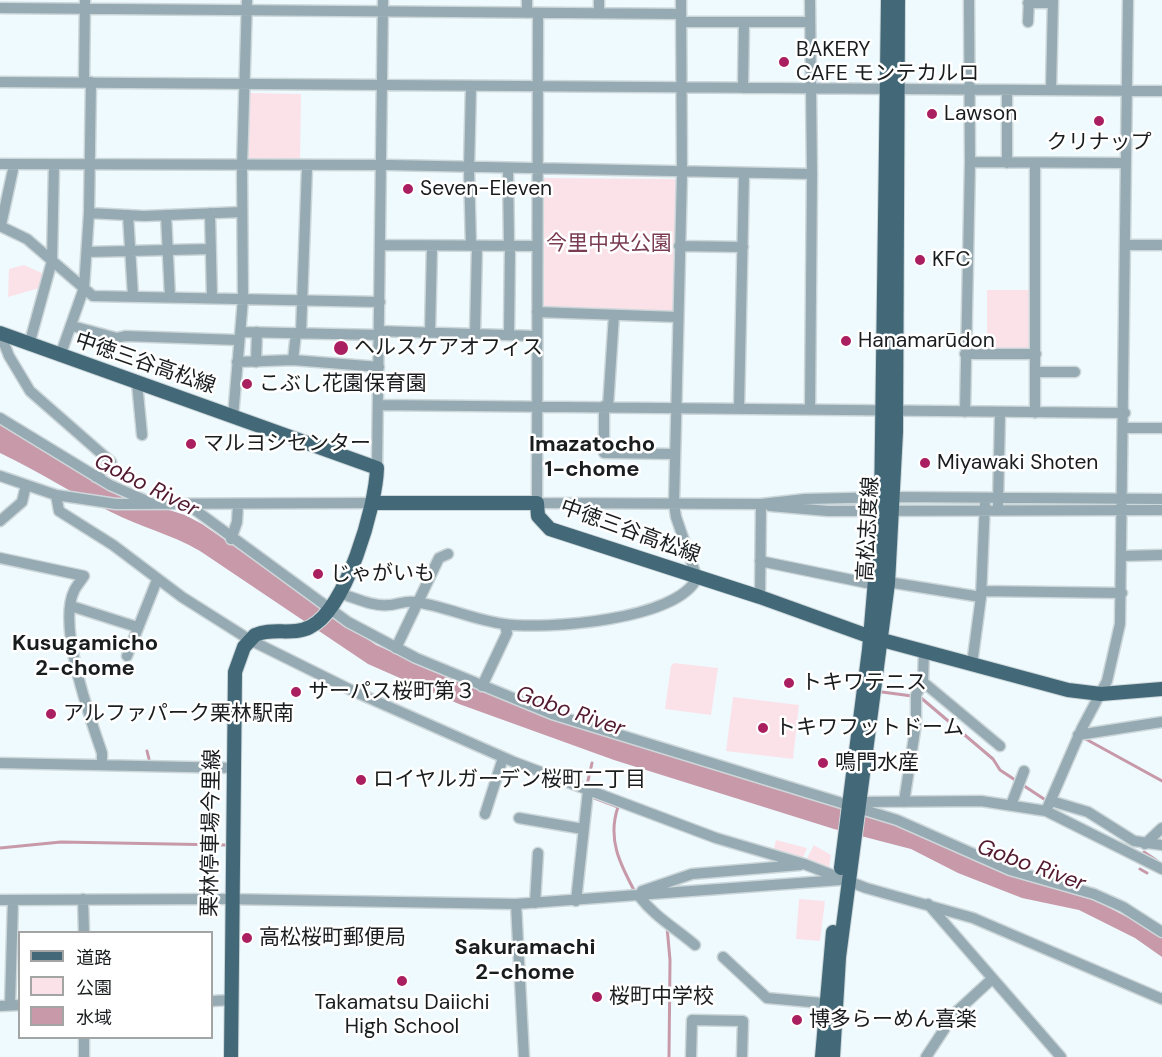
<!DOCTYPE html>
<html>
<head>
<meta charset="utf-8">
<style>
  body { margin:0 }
  #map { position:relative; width:1162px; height:1057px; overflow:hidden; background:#effafe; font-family:"DM Sans","Noto Sans JP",sans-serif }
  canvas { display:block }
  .legend { position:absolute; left:18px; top:931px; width:195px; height:108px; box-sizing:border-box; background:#fff; border:2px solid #a3a5a5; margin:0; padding:8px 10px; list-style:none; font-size:18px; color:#191d1e }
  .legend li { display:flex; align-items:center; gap:12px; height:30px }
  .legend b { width:30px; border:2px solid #a3a5a5 }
</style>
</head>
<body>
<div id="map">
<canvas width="1162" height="1057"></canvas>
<ul class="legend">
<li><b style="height:8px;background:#436978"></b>道路</li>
<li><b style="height:16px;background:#fbe2e9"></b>公園</li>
<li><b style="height:16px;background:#c899a8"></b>水域</li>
</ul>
</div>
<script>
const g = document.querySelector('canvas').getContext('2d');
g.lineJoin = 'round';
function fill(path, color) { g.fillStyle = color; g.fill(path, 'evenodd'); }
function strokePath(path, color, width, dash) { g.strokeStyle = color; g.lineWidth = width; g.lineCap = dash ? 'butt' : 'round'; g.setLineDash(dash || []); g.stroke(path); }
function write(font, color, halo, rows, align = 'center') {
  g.font = font + ' "DM Sans","Noto Sans JP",sans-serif'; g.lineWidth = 5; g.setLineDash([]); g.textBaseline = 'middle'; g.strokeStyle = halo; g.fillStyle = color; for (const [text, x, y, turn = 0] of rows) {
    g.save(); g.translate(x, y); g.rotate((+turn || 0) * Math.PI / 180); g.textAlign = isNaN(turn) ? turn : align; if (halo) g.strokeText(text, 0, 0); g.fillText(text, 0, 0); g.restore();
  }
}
const green = new Path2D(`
  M248,93L301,94L300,163L247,162Z
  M542,178L677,179L673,311L541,307Z
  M24,265L46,275L43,287L8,297L9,269Z
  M987,290H1032V351H987Z
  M674,663L718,668L711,715L665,709L671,666Z
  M733,697L799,705L793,759L726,751Z
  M776,840L807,848L802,860L773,852Z
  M814,845L831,855L829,869L806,860Z
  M799,899L825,901L820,941L796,939Z`);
const water = new Path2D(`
  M0,422L153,505L185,515L202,524L376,645L467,685L600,734L901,827L1007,874L1096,901L1162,935V957L1135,938L1079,910L1022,898L958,873L911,849L834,829L614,760L459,704L368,664L200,551C171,534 140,527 111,512C73,494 38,471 0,453Z`);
const stream = new Path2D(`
  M882,692L912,696
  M920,697L993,759L1000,770L1047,801
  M1082,737L1162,781
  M147,751L149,759
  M587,785L592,763
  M589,796L618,807C607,839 620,864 635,892
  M0,848L61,842L225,845
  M1144,854V852L1156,860
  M1140,869L1147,873
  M667,927L670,960L669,1057`);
const minor = new Path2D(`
  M527,0V13
  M810,0L812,174L810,410
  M1028,3H1053
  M0,8L681,14
  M599,13V0
  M538,14L537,503L761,504L805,499L893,497L1162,499
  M681,22H810
  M1028,22L1029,0
  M0,82L1162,91
  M84,82L85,0
  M743,88L744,22
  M1051,90L1053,0
  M970,162L1126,163
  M1007,163V90
  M0,164L390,165L812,174
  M508,169L509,246
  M89,213L144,216L242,212
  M210,213L212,298
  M128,215L133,296
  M166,215L170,297
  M1,225L14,165
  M0,226L27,239L93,296L380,302
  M380,245L537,246
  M1126,245H1162
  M471,246L469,169L471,86
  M679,246L743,247
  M87,252L210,249
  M537,312L677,317
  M72,326L117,338L125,336L237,340
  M379,331L536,336
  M241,332L379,335
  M0,333L9,356L30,391L111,462L96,477
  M301,333L307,167
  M430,333L432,246
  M475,334L477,246
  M509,335L510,246
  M29,345L52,261L54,165
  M965,354H1036
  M60,356L84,288L89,213L91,82
  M293,360L296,333
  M237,362L293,360L379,367
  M256,362L257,332
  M1036,372H1075
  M137,383L142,435
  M378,405L1125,413
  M604,406V453L675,454
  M608,407L614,315
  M739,409L744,174
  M965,412L970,162L969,0
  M1035,413V163
  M233,417L243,299L242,166L247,0
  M0,418L110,485L149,502
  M1124,428H1162
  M377,468L383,0
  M0,476L56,495L116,504L374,503
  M56,495L59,511L113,545L182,597L250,640L353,691L514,762L716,838L804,864L866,888L973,918L1162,999
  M187,504L348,622L416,658L552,714L897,820L1010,870L1094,894L1123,907L1162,932
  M998,505L1000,413
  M770,506L828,511L1162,510
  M0,521L22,502L26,485
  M231,539L237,522L238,504
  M1121,556L1162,555
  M0,558L84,576C81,581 76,586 74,591C57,626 90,718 102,753V765
  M760,561L867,583H894L981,597
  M981,591L1122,593
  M339,593C353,597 373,607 388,605C397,605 405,600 415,602C445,606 473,620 504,624C546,630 677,620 697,578L676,517L674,504L682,173L681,0
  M760,597L761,504
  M71,606L137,627
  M396,648L439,558L448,554
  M127,656L157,580
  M972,664L981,597L985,502
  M923,682L1000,746
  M482,686L507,633L505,625
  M1078,735L1162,722
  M0,763L235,768
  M1051,801L1088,812L1134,841L1162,845
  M859,802L981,801L1046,811L1162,869
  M904,802L916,724V695L923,682L924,651
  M1011,805L1024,771
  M1046,811L1082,728L1107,681L1120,624L1128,0
  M485,814L503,758
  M519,818L583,829
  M1145,844L1162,828
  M83,899L84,932
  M0,900L223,899L516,904L840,880
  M576,901L588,791
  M535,903L538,853
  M516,904L524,1057
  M928,904L1061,1057
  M695,945C675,928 654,916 639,896L642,891L692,874L800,865
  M723,957L767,998L832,1004
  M212,1001L231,1000
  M10,1005L13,900
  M0,1006L20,1005
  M84,1057V1038
  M691,1057L692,1020L743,1021L742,1057
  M926,1057L955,1013L992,979`);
const major = new Path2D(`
  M0,333L377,468C376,506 346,610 310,627C293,636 272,627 255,635L244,647L235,672L231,1057
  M374,503H537L538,516L550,529L760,597L871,637L1068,690L1101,694L1162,689
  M841,868L869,650L881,510L888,0
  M822,1057L833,932
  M833,1057L839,957L888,583L896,432L898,0`);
const markers = [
  [784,62,6,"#aa1f60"],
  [932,114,6,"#aa1f60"],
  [1099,121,6,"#aa1f60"],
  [408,189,6,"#aa1f60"],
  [920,260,6,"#aa1f60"],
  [846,341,6,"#aa1f60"],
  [341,348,8,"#aa1f60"],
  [247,384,6,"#aa1f60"],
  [191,444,6,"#aa1f60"],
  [925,463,6,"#aa1f60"],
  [318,574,6,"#aa1f60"],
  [789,683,6,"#aa1f60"],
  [296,692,6,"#aa1f60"],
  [51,714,6,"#aa1f60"],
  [763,728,6,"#aa1f60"],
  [823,763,6,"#aa1f60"],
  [361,780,6,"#aa1f60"],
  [247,938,6,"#aa1f60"],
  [402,981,6,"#aa1f60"],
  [597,997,6,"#aa1f60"],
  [797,1020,6,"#aa1f60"]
];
const poiNames = [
  ["BAKERY",796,50],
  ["CAFE モンテカルロ",796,74],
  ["Lawson",944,114],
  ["クリナップ",1099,143,"center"],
  ["Seven-Eleven",420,189],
  ["KFC",932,260],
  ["Hanamarūdon",858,341],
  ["ヘルスケアオフィス",354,348],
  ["こぶし花園保育園",259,384],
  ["マルヨシセンター",203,444],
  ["Miyawaki Shoten",937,463],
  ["じゃがいも",330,574],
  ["トキワテニス",801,683],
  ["サーパス桜町第３",308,692],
  ["アルファパーク栗林駅南",63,714],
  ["トキワフットドーム",775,728],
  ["鳴門水産",835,763],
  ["ロイヤルガーデン桜町二丁目",373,780],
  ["高松桜町郵便局",259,938],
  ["桜町中学校",609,997],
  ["Takamatsu Daiichi",402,1003,"center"],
  ["High School",402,1027,"center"],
  ["博多らーめん喜楽",809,1020]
];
const parkNames = [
  ["今里中央公園",609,244]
];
const streetNames = [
  ["中徳三谷高松線",145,364,19],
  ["高松志度線",869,529,-87],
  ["中徳三谷高松線",630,532,20],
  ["栗林停車場今里線",212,833,-89]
];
const neighbourhoodNames = [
  ["Imazatocho",592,445],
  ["1-chome",592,470],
  ["Kusugamicho",85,644],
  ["2-chome",85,669],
  ["Sakuramachi",525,948],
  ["2-chome",525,973]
];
const waterNames = [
  ["Gobo River",146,486,27],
  ["Gobo River",570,712,19],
  ["Gobo River",1031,866,20]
];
fill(green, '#fbe2e9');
fill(water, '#c899a8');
strokePath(stream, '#c899a8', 3);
strokePath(minor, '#cdd7da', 13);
strokePath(major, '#cdd7da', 16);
strokePath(minor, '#95aab2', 10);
strokePath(major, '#436978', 14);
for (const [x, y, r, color] of markers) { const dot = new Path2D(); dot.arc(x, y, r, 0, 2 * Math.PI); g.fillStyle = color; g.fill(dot); strokePath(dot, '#fff', 2); }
write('21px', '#191d1e', '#fff', poiNames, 'left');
write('21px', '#793c52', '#fff', parkNames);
write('21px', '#191d1e', '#fff', streetNames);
write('bold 22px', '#191d1e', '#fff', neighbourhoodNames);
write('italic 22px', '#521930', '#fff', waterNames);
</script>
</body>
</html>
